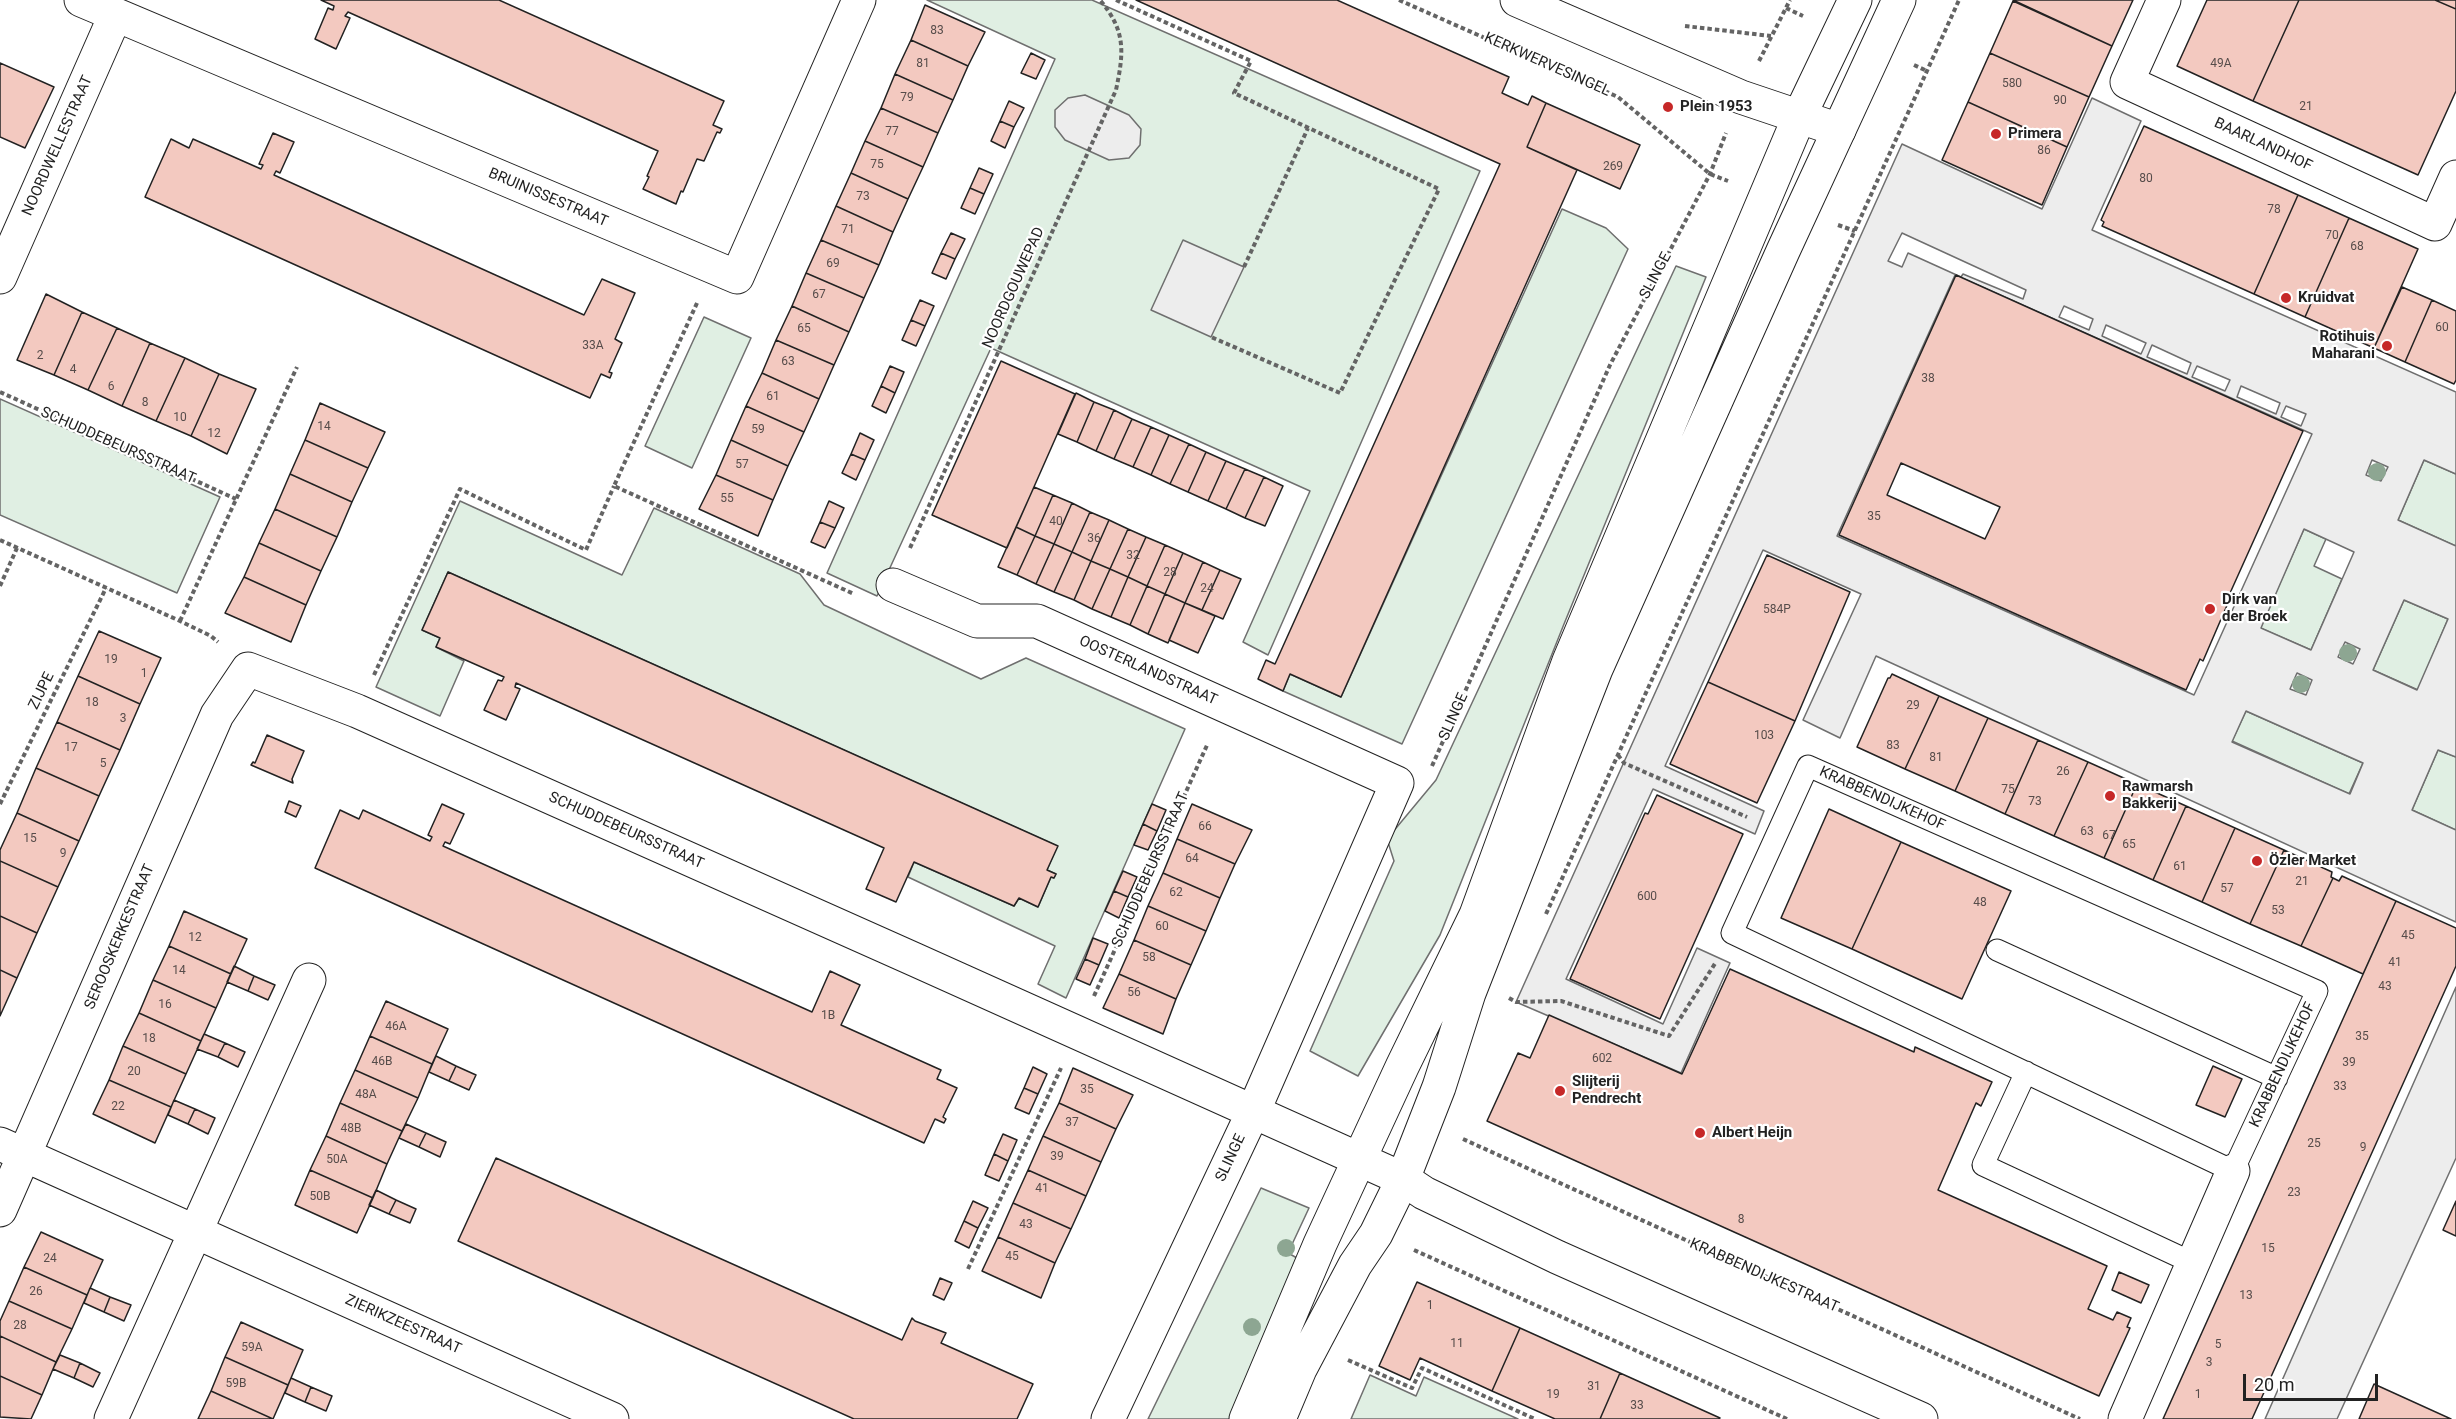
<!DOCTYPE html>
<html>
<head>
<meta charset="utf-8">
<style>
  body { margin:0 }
  #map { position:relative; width:2456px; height:1419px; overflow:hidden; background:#fff; font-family:Roboto,sans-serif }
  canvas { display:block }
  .scale { position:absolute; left:2243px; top:1374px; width:135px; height:27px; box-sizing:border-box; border:3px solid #222; border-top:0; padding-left:8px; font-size:18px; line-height:21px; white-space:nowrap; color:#222; -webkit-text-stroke:4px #fff; paint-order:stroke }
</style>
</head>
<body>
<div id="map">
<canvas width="2456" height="1419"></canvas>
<div class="scale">20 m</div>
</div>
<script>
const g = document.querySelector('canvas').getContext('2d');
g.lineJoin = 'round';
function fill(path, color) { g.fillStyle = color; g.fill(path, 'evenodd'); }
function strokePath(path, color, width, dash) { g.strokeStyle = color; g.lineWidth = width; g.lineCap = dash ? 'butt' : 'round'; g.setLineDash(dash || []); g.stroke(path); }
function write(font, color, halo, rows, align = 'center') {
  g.font = font + ' Roboto,sans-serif'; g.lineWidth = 4.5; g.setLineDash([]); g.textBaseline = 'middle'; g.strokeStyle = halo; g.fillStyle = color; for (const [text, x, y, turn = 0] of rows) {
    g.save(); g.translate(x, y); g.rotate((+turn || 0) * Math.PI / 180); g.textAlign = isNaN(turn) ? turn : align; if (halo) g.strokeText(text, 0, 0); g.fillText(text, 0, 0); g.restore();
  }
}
const green = new Path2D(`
  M927,0H1092L1480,171L1268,655L1243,642L1310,491L991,348L877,596L827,573L1055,59Z
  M1562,209L1606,228L1628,249L1402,744L1283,691L1290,674L1341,697Z
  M1676,266L1706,277L1564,624L1440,935L1358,1076L1310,1051L1394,861L1387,839L1436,780Z
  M704,317L751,338L692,468L645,446Z
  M0,399L220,497L177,593L0,515Z
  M2424,460L2456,474V546L2398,520Z
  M460,501L622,575L654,508L800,574L824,605L981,679L1026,658L1185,729L1066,998L1038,984L1055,946L908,877L914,862L1014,906L1019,898L1038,907L1051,877L1054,878L1056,874L1047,870L1057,846L448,572L422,630L440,638L436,647L464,661L440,716L376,687Z
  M2304,529L2326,539L2314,566L2342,579L2311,650L2260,628Z
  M2404,600L2448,619L2418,690L2373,670Z
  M2246,711L2363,763L2349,794L2232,741Z
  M2438,750L2456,757V830L2412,810Z
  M1261,1188L1309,1208L1288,1253L1306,1263L1235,1419H1148Z
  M1370,1375L1416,1396L1424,1377L1518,1419H1351Z`);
const parking = new Path2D(`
  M1085,95L1129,115L1141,129L1140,145L1129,158L1109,160L1065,140L1055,127V110L1068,98Z
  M2092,98L2141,121L2092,230L2456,392V474L2424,460L2398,520L2456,546V757L2438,750L2412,810L2456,830V922L1876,656L1840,738L1803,720L1861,594L1763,550L1665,766L1764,811L1755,834L1653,789L1566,979L1663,1024L1697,948L1730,963L1681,1073L1516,1002L1902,144L2042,209ZM1902,233L2026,290L2023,299L1963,274L1961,277L1908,253L1902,267L1888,261ZM1955,275L2312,434L2194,695L1837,536ZM2064,306L2093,319L2089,330L2059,317ZM2106,325L2146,343L2141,354L2102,336ZM2152,345L2191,363L2187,374L2147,357ZM2197,366L2230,380L2225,391L2192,377ZM2241,386L2280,403L2276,414L2237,397ZM2286,406L2306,414L2301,426L2281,417ZM2372,460L2388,467L2381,481L2366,475ZM2304,529L2354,552L2311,650L2261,628ZM2404,600L2448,619L2417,690L2373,670ZM2345,642L2360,649L2353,664L2338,657ZM2297,673L2312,680L2306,695L2290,689ZM2246,711L2363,763L2350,794L2232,742Z
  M1183,240L1244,267L1211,337L1151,310Z
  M2456,987V1158L2337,1419H2265Z`);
const building = new Path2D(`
  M321,0H499L724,101L713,125L722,129L720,133L717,132L704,161L697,159L683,192L681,191L676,204L643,189L649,177L647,176L658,151L348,12L345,16L350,18L336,49L315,39L328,8L333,10L334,6Z
  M1136,0H1337L1509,77L1502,93L1528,105L1532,96L1546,103L1527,147L1577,170L1341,697L1290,674L1283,691L1258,679L1266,660L1275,664L1500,164Z
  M2013,0H2133L2112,46Z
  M2207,0H2299L2253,101L2177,66Z
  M2299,0H2435L2456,9V91L2418,175L2253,101Z
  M2435,0H2456V9Z
  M2013,1L2112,46L2089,97L1990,53Z
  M925,5L985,32L968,66L911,40Z
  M911,40L968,66L953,100L895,74Z
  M1031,53L1045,60L1036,79L1021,73Z
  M1990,53L2089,97L2067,147L1968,102Z
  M0,63L54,87L25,148L0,137Z
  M895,74L953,100L938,133L881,108Z
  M1009,101L1024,108L1014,127L1000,121Z
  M1968,102L2067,147L2042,205L1942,160Z
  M1546,103L1640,145L1620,189L1527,147Z
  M881,108L938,133L923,167L865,141Z
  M1000,121L1014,127L1005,148L991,141Z
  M2144,126L2298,195L2254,294L2102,226L2104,222L2101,220Z
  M273,133L294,142L280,173L276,171L274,175L584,315L602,279L635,293L615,339L622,343L609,372L612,373L610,378L601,374L590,398L145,197L171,139L189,148L193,139L261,169L263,165L259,164Z
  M865,141L923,167L908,199L851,173Z
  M979,168L993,174L984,194L970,188Z
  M851,173L908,199L893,232L836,206Z
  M970,188L984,194L975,214L961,208Z
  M2298,195L2349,218L2305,317L2254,294Z
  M836,206L893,232L879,265L821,240Z
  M2349,218L2418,249L2374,348L2305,317Z
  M951,233L965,239L955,259L941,253Z
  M821,240L879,265L864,298L806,273Z
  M941,253L955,259L946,279L932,273Z
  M806,273L864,298L849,332L792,306Z
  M1956,275L2303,431L2226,602L2228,603L2203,661L2200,659L2186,690L1839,535ZM1901,463L2000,507L1985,539L1887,495Z
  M2402,287L2432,300L2405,362L2374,348Z
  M46,294L82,312L54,375L17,360Z
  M920,300L934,306L925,326L911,320Z
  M2432,300L2456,311V380L2454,384L2405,362Z
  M792,306L849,332L834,365L776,340Z
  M82,312L117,328L88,390L54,375Z
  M911,320L925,326L916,346L902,340Z
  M117,328L150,343L122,406L88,390Z
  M776,340L834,365L819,399L762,373Z
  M150,343L185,358L156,421L122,406Z
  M185,358L219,374L191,436L156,421Z
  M1001,361L1075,394L1007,548L932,515Z
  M890,366L904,372L895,393L881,386Z
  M762,373L819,399L804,432L746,406Z
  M219,374L256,389L227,454L191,436Z
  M881,386L895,393L886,413L872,406Z
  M1076,393L1094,402L1077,442L1058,434Z
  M1094,402L1114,410L1096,451L1077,442Z
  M320,403L385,432L368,468L305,440Z
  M746,406L804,432L788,466L731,440Z
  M1114,410L1132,419L1114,459L1096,451Z
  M1132,419L1151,427L1133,467L1114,459Z
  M1151,427L1169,435L1151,475L1133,467Z
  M860,433L874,440L865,460L851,454Z
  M1169,435L1189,444L1170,484L1151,475Z
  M305,440L368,468L352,502L290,474Z
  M731,440L788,466L773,500L716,475Z
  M1189,444L1206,452L1188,492L1170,484Z
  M1206,452L1226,461L1208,501L1188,492Z
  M851,454L865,460L856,480L842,473Z
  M1226,461L1245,469L1226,509L1208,501Z
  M1245,469L1264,477L1245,518L1226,509Z
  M290,474L352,502L337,537L275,509Z
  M716,475L773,500L758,536L699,509Z
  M1264,477L1283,486L1265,526L1245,518Z
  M1034,487L1053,495L1035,536L1016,527Z
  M1053,495L1072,503L1054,544L1035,536Z
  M829,501L844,508L835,528L820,522Z
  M1072,503L1090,512L1072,552L1054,544Z
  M275,509L337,537L321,571L259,543Z
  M1090,512L1109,520L1091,561L1072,552Z
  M1109,520L1128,529L1110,569L1091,561Z
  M820,522L835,528L825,548L811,542Z
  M1016,527L1035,536L1017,575L998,567Z
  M1128,529L1146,537L1128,577L1110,569Z
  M1035,536L1054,544L1036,584L1017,575Z
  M1146,537L1165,545L1147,586L1128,577Z
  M259,543L321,571L306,605L244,577Z
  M1054,544L1072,552L1054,592L1036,584Z
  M1165,545L1183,553L1165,594L1147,586Z
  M1072,552L1091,561L1074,600L1054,592Z
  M1183,553L1203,562L1185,603L1165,594Z
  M1767,555L1850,592L1795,721L1708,682Z
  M1091,561L1110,569L1092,609L1074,600Z
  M1203,562L1220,570L1202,610L1185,603Z
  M1110,569L1128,577L1111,617L1092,609Z
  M1220,570L1241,579L1223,619L1202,610Z
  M448,572L1058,846L1047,870L1056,874L1054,878L1051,877L1038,907L1019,898L1014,906L914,862L896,902L866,889L884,848L516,683L515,687L520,689L506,720L484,710L498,680L502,681L504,677L436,647L440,638L422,630Z
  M244,577L306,605L291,642L225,613Z
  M1128,577L1147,586L1130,625L1111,617Z
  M1147,586L1165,594L1148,634L1130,625Z
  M1165,594L1185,603L1168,643L1148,634Z
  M1185,603L1215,616L1198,653L1169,640Z
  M99,631L161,658L140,704L78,676Z
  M1892,674L1939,696L1905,769L1857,747L1888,678H1890Z
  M78,676L140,704L120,750L57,722Z
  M1708,682L1795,721L1757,803L1670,764Z
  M1939,696L1988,718L1955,791L1905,769Z
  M1988,718L2038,740L2005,814L1955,791Z
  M57,722L120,750L99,796L36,768Z
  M267,735L304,751L292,779L293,783L251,765L253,762L255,763Z
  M2038,740L2088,762L2054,836L2005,814Z
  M2088,762L2137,784L2104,858L2054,836Z
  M36,768L99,796L79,841L17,813Z
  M2137,784L2186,806L2153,880L2104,858Z
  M1657,795L1743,834L1660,1019L1570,979L1645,813L1648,814Z
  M289,801L301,806L296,817L285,812Z
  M442,804L464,814L450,844L445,842L443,846L812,1012L830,971L860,985L841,1025L941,1070L937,1079L957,1088L943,1117L946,1119L944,1123L935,1119L924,1143L315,868L340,810L359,819L363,810L430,841L432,837L428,835Z
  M1152,804L1166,810L1157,831L1143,824Z
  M1192,804L1252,830L1235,864L1177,839Z
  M2186,806L2235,828L2202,902L2153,880Z
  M1829,809L1901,842L1852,949L1781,918Z
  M17,813L79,841L58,887L0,861V850Z
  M1143,824L1157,831L1148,850L1134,845Z
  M2235,828L2284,850L2250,924L2202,902Z
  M1177,839L1235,864L1220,898L1163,873Z
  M1901,842L2011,891L1962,999L1852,949Z
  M2284,850L2332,872L2331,877L2333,878L2301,946L2250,924Z
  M0,861L58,887L37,933L0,916Z
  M1123,871L1137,877L1128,897L1114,891Z
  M1163,873L1220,898L1206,931L1148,906Z
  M2342,876L2396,901L2363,974L2301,946L2333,878L2339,881Z
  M1114,891L1128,897L1119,918L1105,911Z
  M2396,901L2456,928V966L2252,1419H2163Z
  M1148,906L1206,931L1191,965L1134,940Z
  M184,911L247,939L231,974L169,946Z
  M0,916L37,933L17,978L0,970Z
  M1093,938L1108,944L1099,965L1085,959Z
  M1134,940L1191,965L1176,999L1119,974Z
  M169,946L231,974L216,1008L153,980Z
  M1085,959L1099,965L1090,985L1076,979Z
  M234,966L254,976L248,991L227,982Z
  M1730,969L1914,1052L1915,1047L1992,1082L1981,1106L1976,1103L1938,1190L2107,1266L2088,1309L2113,1320L2117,1312L2131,1318L2127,1327L2130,1328L2099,1396L1487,1121L1518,1053L1530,1058L1549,1015L1682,1074Z
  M0,970L17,978L0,1016Z
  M1119,974L1176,999L1163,1034L1103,1008Z
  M254,976L275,985L268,1000L248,991Z
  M153,980L216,1008L201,1041L139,1013Z
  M386,1001L448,1029L432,1064L370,1036Z
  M139,1013L201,1041L186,1074L123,1046Z
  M204,1034L225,1043L218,1057L197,1049Z
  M370,1036L432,1064L418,1098L355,1070Z
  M225,1043L245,1052L238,1067L218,1057Z
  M123,1046L186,1074L171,1107L109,1080Z
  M436,1056L456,1066L449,1081L429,1072Z
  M456,1066L476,1075L469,1090L449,1081Z
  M2213,1066L2242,1079L2225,1117L2196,1105Z
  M1033,1067L1047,1074L1038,1094L1024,1088Z
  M1073,1068L1133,1095L1116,1129L1059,1103Z
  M355,1070L418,1098L402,1131L340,1103Z
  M109,1080L171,1107L155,1143L93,1114Z
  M1024,1088L1038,1094L1029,1114L1015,1108Z
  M174,1100L195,1109L188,1124L168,1115Z
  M340,1103L402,1131L387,1164L326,1136Z
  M1059,1103L1116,1129L1101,1162L1043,1136Z
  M195,1109L215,1118L208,1134L188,1124Z
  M406,1124L426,1133L419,1147L399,1138Z
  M426,1133L446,1142L440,1157L419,1147Z
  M1003,1134L1017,1140L1008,1161L994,1154Z
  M326,1136L387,1164L373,1198L310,1170Z
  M1043,1136L1101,1162L1086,1196L1028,1170Z
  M994,1154L1008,1161L999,1181L985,1175Z
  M496,1158L902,1340L912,1318L915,1321L946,1333L941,1343L1033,1384L1017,1419H854L458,1241Z
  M310,1170L373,1198L357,1233L295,1205Z
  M1028,1170L1086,1196L1071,1229L1013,1203Z
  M376,1190L396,1200L389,1214L369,1205Z
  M396,1200L416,1209L410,1223L389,1214Z
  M973,1201L988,1208L978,1228L964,1221Z
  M2456,1201V1236L2443,1230Z
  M1013,1203L1071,1229L1055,1263L998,1237Z
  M964,1221L978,1228L969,1248L955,1241Z
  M41,1232L103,1260L87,1295L24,1267Z
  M998,1237L1055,1263L1041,1298L982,1271Z
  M24,1267L87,1295L72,1329L9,1301Z
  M2119,1272L2149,1285L2141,1303L2112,1290Z
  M940,1278L952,1283L944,1300L933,1295Z
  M1417,1282L1520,1328L1492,1391L1420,1358L1410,1380L1379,1366Z
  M90,1288L110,1297L104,1312L84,1303Z
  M110,1297L131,1305L124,1321L104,1312Z
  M9,1301L72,1329L56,1362L0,1336V1321Z
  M241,1322L303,1350L288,1385L225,1357Z
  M1520,1328L1620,1373L1600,1419H1555L1492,1391Z
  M0,1336L56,1362L42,1395L0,1376Z
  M60,1355L80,1363L74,1378L53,1369Z
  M225,1357L288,1385L273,1419L211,1391Z
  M80,1363L100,1373L93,1387L74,1378Z
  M1620,1373L1720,1418L1719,1419H1600Z
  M0,1376L42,1395L31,1419L0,1417Z
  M291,1378L311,1387L305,1402L285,1393Z
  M2374,1384L2451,1419H2359Z
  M311,1387L332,1396L326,1411L305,1402Z
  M211,1391L273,1419H198Z`);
const path = new Path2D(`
  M1116,0L1251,61L1234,93L1439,189L1340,393L1211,337
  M1399,0L1618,97L1710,174L1728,181
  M1786,8L1803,16
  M1685,26L1771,36
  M1759,61L1790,0
  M1914,65L1927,71
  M1838,225L1855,231
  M1244,267L1308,128
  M697,303L614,486L854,594
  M0,392L236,499
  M0,540L180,621L211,636L218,642
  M910,548L1116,90C1124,52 1126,31 1100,0
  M0,586L17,548
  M180,621L297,367
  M374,675L460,489L586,550L614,486
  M1618,755L1624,763L1747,817
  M1432,766L1610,365L1710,174L1726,133
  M0,804L106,588
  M1546,914L1959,0
  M1094,996L1208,743
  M1509,998L1516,1002L1561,1001L1669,1036L1716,962
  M1463,1139L2080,1419
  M1414,1250L1787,1419
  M968,1269L1061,1068
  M1348,1360L1412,1388L1422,1368L1535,1419`);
const service = new Path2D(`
  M1808,766L2317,991L2233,1171L1732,933Z
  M1997,950L2277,1078
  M2026,1072L1983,1165L2193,1263`);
const minor = new Path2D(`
  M81,0L737,277L859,0
  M1517,0L1741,97L1839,130
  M2164,0L2127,82L2435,224L2456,177
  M0,277L115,16
  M893,585L977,621H1037L1397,783L1254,1110L1108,1419
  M0,1144L612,1419
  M0,1210L217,715L248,669L357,711C706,867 1055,1021 1403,1179L1424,1193L1557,1257L1921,1419
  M111,1419L309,980
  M2125,1419L2233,1171`);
const tertiary = new Path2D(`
  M1246,1419L1320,1244L1402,1067L1476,915L1569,661L1800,115L1855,0
  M1279,1419L1300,1369L1355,1265L1376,1234L1403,1179L1439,1087L1469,993L1596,669L1783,251L1899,0`);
const trees = [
  [2377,472],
  [2348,653],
  [2301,684],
  [1286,1248],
  [1252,1327]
];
const markers = [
  [1668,107,6,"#c62828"],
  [1996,134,6,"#c62828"],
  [2286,298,6,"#c62828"],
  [2387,346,6,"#c62828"],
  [2210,609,6,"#c62828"],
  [2110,796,6,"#c62828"],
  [2257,861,6,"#c62828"],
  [1560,1091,6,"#c62828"],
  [1700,1133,6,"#c62828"]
];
const numberNames = [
  ["83",937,31],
  ["81",923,64],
  ["49A",2221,64],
  ["580",2012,84],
  ["79",907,98],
  ["90",2060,101],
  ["21",2306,107],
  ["77",892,132],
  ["86",2044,151],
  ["75",877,165],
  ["269",1613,167],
  ["80",2146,179],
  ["73",863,197],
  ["78",2274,210],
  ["71",848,230],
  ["70",2332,236],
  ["68",2357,247],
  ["69",833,264],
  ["67",819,295],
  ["60",2442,328],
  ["65",804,329],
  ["33A",593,346],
  ["2",40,356],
  ["63",788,362],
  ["4",73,370],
  ["38",1928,379],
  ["6",111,387],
  ["61",773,397],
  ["8",145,403],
  ["10",180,418],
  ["14",324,427],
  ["59",758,430],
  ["12",214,434],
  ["57",742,465],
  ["55",727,499],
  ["35",1874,517],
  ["40",1056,522],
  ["36",1094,539],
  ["32",1133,556],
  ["28",1170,573],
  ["24",1207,589],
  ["584P",1777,610],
  ["19",111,660],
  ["1",144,674],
  ["18",92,703],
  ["29",1913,706],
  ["3",123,719],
  ["103",1764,736],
  ["83",1893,746],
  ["17",71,748],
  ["81",1936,758],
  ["5",103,764],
  ["26",2063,772],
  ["75",2008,790],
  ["73",2035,802],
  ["66",1205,827],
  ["63",2087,832],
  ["67",2109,836],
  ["15",30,839],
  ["65",2129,845],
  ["9",63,854],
  ["64",1192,859],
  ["61",2180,867],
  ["21",2302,882],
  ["57",2227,889],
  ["62",1176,893],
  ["600",1647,897],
  ["48",1980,903],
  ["53",2278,911],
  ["60",1162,927],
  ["45",2408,936],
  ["12",195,938],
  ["58",1149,958],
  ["41",2395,963],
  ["14",179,971],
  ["43",2385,987],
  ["56",1134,993],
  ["16",165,1005],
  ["1B",828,1016],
  ["46A",396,1027],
  ["35",2362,1037],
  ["18",149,1039],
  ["602",1602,1059],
  ["46B",382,1062],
  ["39",2349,1063],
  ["20",134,1072],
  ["33",2340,1087],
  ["35",1087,1090],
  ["48A",366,1095],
  ["22",118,1107],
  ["37",1072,1123],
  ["48B",351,1129],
  ["25",2314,1144],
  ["9",2363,1148],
  ["39",1057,1157],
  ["50A",337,1160],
  ["41",1042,1189],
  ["23",2294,1193],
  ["50B",320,1197],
  ["8",1741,1220],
  ["43",1026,1225],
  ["15",2268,1249],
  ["45",1012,1257],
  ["24",50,1259],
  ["26",36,1292],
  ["13",2246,1296],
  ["1",1430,1306],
  ["28",20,1326],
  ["11",1457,1344],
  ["5",2218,1345],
  ["59A",252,1348],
  ["3",2209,1363],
  ["59B",236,1384],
  ["31",1594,1387],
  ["19",1553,1395],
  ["1",2198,1395],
  ["33",1637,1406]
];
const streetNames = [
  ["KERKWERVESINGEL",1547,65,24],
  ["BAARLANDHOF",2263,145,25],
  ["NOORDWELLESTRAAT",58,146,-66],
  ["BRUINISSESTRAAT",548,198,23],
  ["SLINGE",1656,276,-62],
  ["NOORDGOUWEPAD",1014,288,-66],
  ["SCHUDDEBEURSSTRAAT",118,446,24],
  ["OOSTERLANDSTRAAT",1148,671,24],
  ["ZIJPE",42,691,-64],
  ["SLINGE",1454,717,-66],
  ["KRABBENDIJKEHOF",1882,799,24],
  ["SCHUDDEBEURSSTRAAT",626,831,24],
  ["SCHUDDEBEURSSTRAAT",1151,870,-66],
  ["SEROOSKERKESTRAAT",120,937,-67],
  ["KRABBENDIJKEHOF",2283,1065,-65],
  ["SLINGE",1231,1158,-65],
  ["KRABBENDIJKESTRAAT",1764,1276,24],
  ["ZIERIKZEESTRAAT",403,1325,24]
];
const poiNames = [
  ["Plein 1953",1680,107],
  ["Primera",2008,134],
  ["Kruidvat",2298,298],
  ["Rotihuis",2375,337,"right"],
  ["Maharani",2375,354,"right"],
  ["Dirk van",2222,600],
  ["der Broek",2222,617],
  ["Rawmarsh",2122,787],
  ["Bakkerij",2122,804],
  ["Özler Market",2269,861],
  ["Slijterij",1572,1082],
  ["Pendrecht",1572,1099],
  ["Albert Heijn",1712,1133]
];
fill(green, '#e0efe3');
strokePath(green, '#6f6f6f', 1.5);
fill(parking, '#ededed');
strokePath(parking, '#6f6f6f', 1.5);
fill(building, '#f3c9c0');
strokePath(building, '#222', 1.5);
strokePath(service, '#222', 23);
strokePath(minor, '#222', 35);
strokePath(tertiary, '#222', 35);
strokePath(path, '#646464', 4, [4.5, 3]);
strokePath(service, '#fff', 21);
strokePath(minor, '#fff', 33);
strokePath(tertiary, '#fff', 33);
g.fillStyle = '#8da692';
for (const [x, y] of trees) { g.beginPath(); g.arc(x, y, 9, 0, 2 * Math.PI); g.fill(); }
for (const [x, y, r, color] of markers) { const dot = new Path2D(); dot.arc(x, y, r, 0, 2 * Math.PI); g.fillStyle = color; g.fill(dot); strokePath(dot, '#fff', 2); }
write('12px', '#564c4a', null, numberNames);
write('15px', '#222', '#fff', streetNames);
write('bold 15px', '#222', '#fff', poiNames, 'left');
</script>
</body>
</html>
